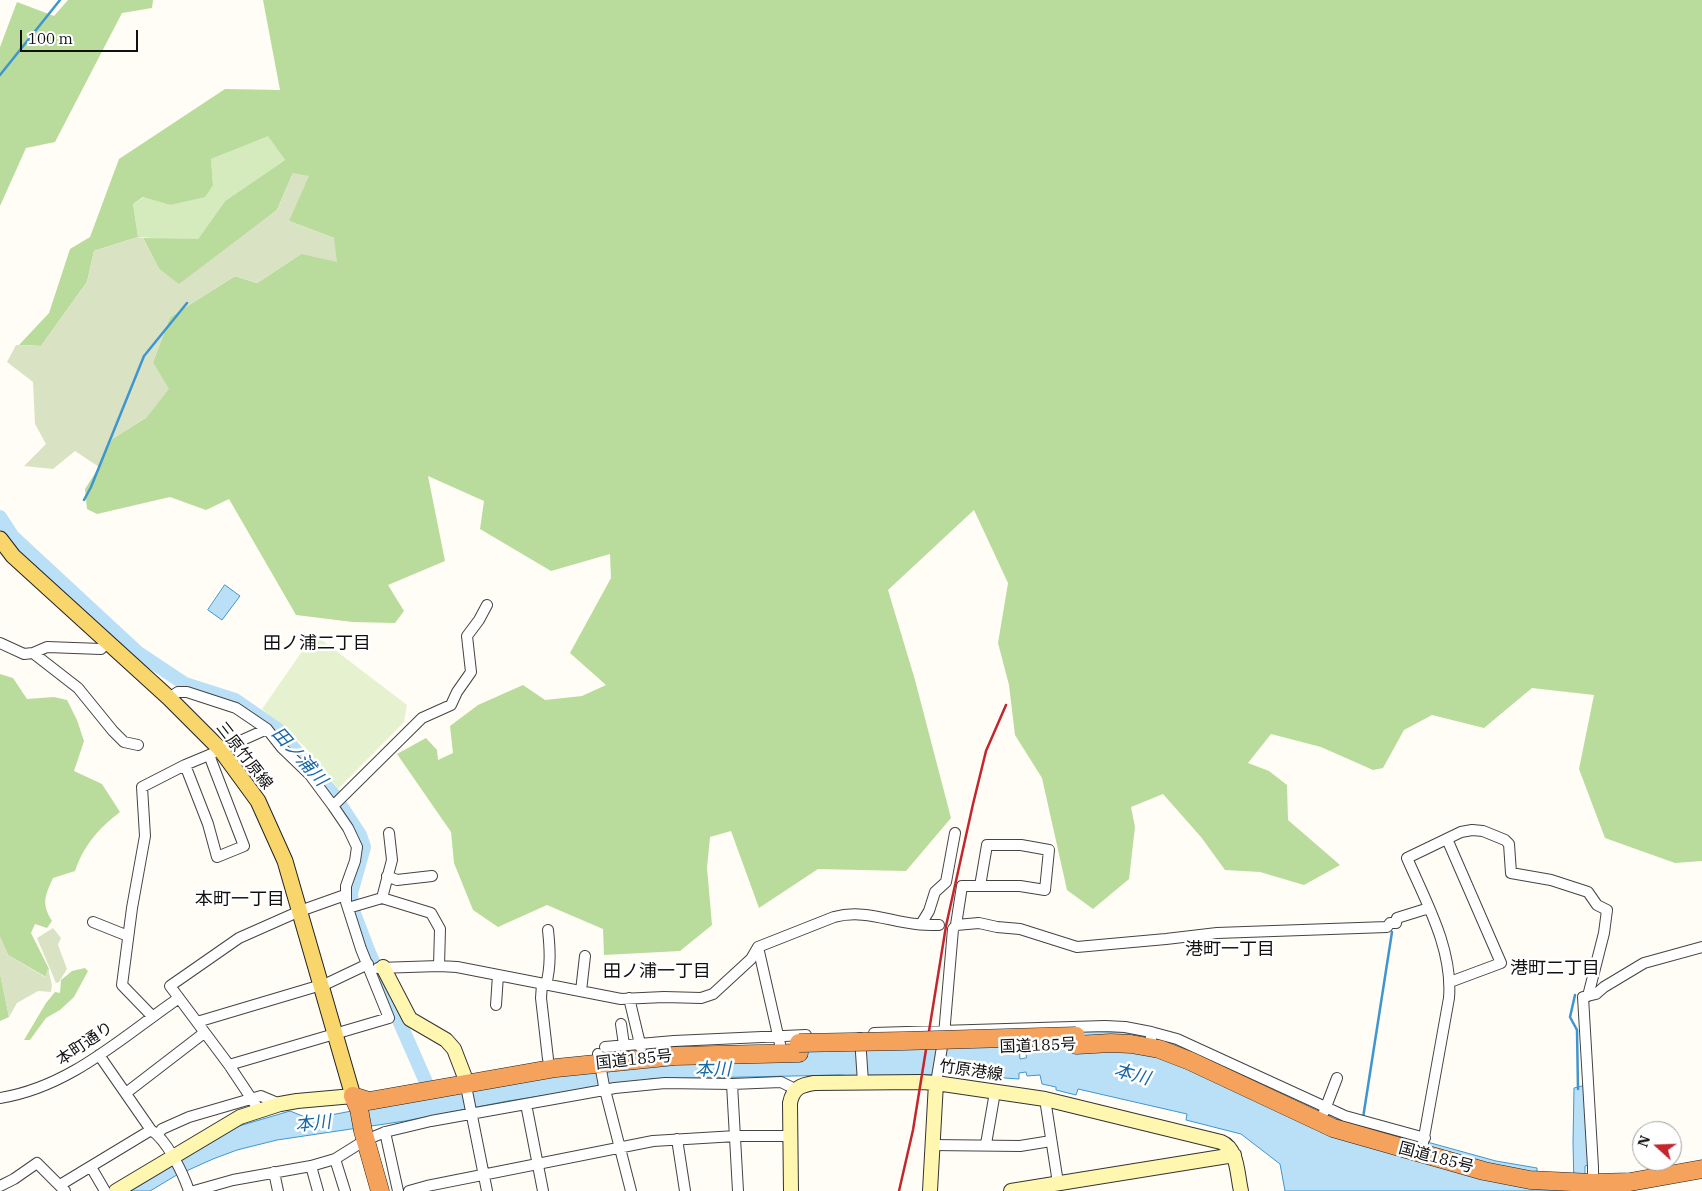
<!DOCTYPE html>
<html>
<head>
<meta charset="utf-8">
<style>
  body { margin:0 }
  #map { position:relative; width:1702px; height:1191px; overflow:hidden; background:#fffdf5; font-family:"IBM Plex Serif",serif }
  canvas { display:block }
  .north { position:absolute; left:1632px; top:1121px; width:50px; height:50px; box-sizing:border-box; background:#fff; border:1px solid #a0a0a0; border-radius:50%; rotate:290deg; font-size:14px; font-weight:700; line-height:20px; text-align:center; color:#111 }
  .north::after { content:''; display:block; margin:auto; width:18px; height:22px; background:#c4262e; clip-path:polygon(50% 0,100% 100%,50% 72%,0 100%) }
  .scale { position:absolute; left:20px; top:30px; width:118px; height:22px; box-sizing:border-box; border:2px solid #111; border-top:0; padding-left:6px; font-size:15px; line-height:18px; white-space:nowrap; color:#111; -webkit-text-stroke:4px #fff; paint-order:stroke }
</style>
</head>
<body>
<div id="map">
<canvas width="1702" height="1191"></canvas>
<div class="north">N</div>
<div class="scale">100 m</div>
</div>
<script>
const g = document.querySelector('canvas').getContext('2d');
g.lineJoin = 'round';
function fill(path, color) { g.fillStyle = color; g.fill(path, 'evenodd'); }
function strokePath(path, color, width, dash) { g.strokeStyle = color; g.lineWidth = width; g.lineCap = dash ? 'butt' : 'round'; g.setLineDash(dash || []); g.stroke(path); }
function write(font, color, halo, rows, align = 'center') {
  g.font = font + ' "IBM Plex Serif","Noto Sans JP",serif'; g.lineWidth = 5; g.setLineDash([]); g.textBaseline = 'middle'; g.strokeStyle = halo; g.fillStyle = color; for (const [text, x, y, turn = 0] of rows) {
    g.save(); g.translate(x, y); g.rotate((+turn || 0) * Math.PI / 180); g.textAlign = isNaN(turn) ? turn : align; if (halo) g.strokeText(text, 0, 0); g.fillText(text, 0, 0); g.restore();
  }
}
const green = new Path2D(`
  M268,135L285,160L225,201L198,239L179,240L138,237L133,204L144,197L170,205L213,185L211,159Z`);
const forest = new Path2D(`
  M68,0H153L152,8L122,13L55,142L26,148L0,206V47L17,2L54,16Z
  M263,0H1702V861L1675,863L1605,838L1579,769L1594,695L1532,688L1484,728L1432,715L1404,730L1383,768L1373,770L1321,747L1271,734L1248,763L1269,771L1287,785L1288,820L1340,865L1304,885L1260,872L1225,870L1201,837L1163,794L1131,807L1135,827L1129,879L1093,909L1067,890L1042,778L1015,735L1009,685L998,643L1008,583L974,510L888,590L915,680L951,818L906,871L818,869L759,908L731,831L710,837L707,868L712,925L680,951L604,955L603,929L547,905L498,927L473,910L454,863L451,832L397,754L426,738L437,750L438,760L453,753L450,726L478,705L523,685L545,700L582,696L606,685L570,653L611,578L610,554L551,571L480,529L484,501L428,476L445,561L388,585L404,611L395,623L353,622L296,615L229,499L206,510L170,497L97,514L87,509L85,489L99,467L112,439L147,417L153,362L170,317L235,276L257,283L301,254L334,238L289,221L293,173L277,210L179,285L159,269L143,238L198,239L225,201L285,160L268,136L211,159L213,185L205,197L170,205L143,197L133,204L138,237L94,251L87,282L41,346L19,345L49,313L70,249L90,237L119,159L225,89L280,90Z
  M0,674L13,678L27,699L54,697L67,700L77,720L84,741L74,771L102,784L120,812C98,829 84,845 75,871L53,878C45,896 41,903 52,921L47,928L35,924L31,933L49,969L46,977L8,955L0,937Z
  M85,968L88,971L74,997L60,1010L46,1018L30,1040H24L46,1003L55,992L60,993L61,980L72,971Z
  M0,973L9,1017L0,1021Z`);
const cemetery = new Path2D(`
  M293,173L309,176L289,221L334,238L337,262L301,254L257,283L235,276L170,317L153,362L169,389L147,417L112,439L99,467L75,451L53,469L24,466L46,444L35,424L33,382L7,362L16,345L41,346L87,282L94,251L138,237L143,238L159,269L179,284L277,210Z
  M53,928L61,938L58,945L67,969L59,982L56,983L37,938Z
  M0,937L8,955L45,977L48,968L52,985L51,992L38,991L17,1003L9,1017L0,974Z`);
const pitch = new Path2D(`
  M314,634L407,705L404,722L338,789L305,747L262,709Z`);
const water = new Path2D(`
  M225,585L240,596L222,620L208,610Z
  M1025,1031L1134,1032L1158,1036L1362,1124L1496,1161L1537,1168V1185L1574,1188L1573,1142L1574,1088L1586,1085L1590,1164L1585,1166V1189L1613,1191H1285L1280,1164L1241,1134L1186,1120L1187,1114L1078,1089L1076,1095L1056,1090V1087L1042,1084L1040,1075L1027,1076L1026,1072L1019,1073V1079L948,1074L863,1077L840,1075L651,1079L508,1101L405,1121L277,1140L237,1150L213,1159L175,1176L150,1191H128L239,1126L290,1111L310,1119L523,1078L637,1066L799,1059L798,1038L1018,1033L1020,1059L1026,1058Z`);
const stream = new Path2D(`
  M0,75L60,0
  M84,500L91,487L144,356L187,303
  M1575,995L1570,1017L1577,1030L1578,1089
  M1363,1118L1392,932`);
const river = new Path2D(`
  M0,517L13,537L137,652L185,684L235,700L277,729L334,795L360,835L364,847L351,893L352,908L368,950L433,1098`);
const street = new Path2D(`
  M0,643L24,654L33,653L47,647L101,649L107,642
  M33,653L78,688L113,731L124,742L138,745
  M169,698L178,692H187L236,708L267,729L282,748L310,775L333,806L348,828L357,847L355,861L346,886V902L361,949L389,1018L229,1065
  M185,765L209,755
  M333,806L422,718L451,705L457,692L471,672L467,636L479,620L487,605
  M1447,839L1501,963L1450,982
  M387,876L397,880L432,876
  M382,898L431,913L440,929L439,966
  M348,908L382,898L392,860L389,833
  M93,922L128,936
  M921,924L929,911L935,892L946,882L955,833
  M956,925L962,886H1020L1045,890L1049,850L1021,845H987L980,886
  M758,947L780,1044
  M378,968L439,966L457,967L621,999L664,997L701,998L713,994L751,959L758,947L834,917C863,909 888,921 916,924C923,925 932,925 939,925
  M542,984L541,998L548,1059
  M546,985C551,966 550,949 548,930
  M581,991L585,956
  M629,998L641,1048
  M496,1005L498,975
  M152,1016L122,985L132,908L145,836L142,787L185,765L208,824L217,857L244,846L209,755L267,729
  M197,1022L328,983L368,964
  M621,1024L624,1045
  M1151,1032L1177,1039L1345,1116L1425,1138
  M874,1033L1105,1026L1125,1027L1151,1032V1047
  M860,1038L863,1082
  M605,1047L674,1041L806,1035
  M598,1054L604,1086L631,1191
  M99,1055L151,1130C167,1140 183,1173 189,1191
  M465,1081L487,1191
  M936,1083L944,1035L953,929L956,925L979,923L997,927L1020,929L1077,947L1166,939L1217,933L1387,927L1390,923H1396L1397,918L1429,908
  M732,1084L738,1191
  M126,1093L204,1033
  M0,1098C70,1087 122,1037 179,998
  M1045,1099L1058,1183
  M526,1104L543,1191
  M259,1110L229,1065L170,986L239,938L300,911L345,895
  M1324,1112L1337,1078
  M385,1132L398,1191
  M158,1134L162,1129L189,1117L261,1096L280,1104
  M677,1139L685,1191
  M366,1140L385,1132L431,1121L615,1088L665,1083L732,1084L781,1082L795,1089
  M986,1144L995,1092
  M932,1145L1020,1146L1051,1141
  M1421,1154L1449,998C1453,949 1426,902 1407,858L1461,832L1472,830L1483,831L1505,840L1509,844L1511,873L1551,880L1588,892L1597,905L1607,910L1604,933L1588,996
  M335,1159L345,1191
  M311,1166L318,1191
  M91,1167L105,1191
  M274,1172L278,1191
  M1593,1183V1167L1583,997L1596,994L1604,987L1644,963L1702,947
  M60,1185L151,1130
  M0,1186L14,1179L37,1163L65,1191
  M194,1191L233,1180L311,1166L335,1159L359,1144
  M409,1191L427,1186L653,1141L736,1136H791`);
const secondary = new Path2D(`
  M383,967L410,1019L446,1040L454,1049L464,1075
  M116,1191L240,1117L280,1104L297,1101L353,1096
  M791,1191L790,1103C793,1088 801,1085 814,1083L921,1082L936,1083L1045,1099L1221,1142C1238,1149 1237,1174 1241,1191
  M930,1191L936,1083
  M1011,1191L1234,1155`);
const primary = new Path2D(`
  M0,539L13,556L169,698L220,749L258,801L285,861L353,1096`);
const highway = new Path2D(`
  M1076,1045L1111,1043L1131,1044L1159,1049L1190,1061L1333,1128L1484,1171L1530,1180L1593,1183L1630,1182L1702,1169
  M353,1096L369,1101L556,1068L675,1056L799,1053
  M353,1096L359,1109L363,1131L380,1191`);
const rail = new Path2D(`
  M899,1191L913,1130L946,926L973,804L986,751L1006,705`);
const highwayBridge = new Path2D(`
  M799,1043L903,1041L1076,1036`);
const streetNames = [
  ["三原竹原線",244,756,52],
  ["本町通り",85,1044,-34],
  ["国道185号",1038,1046,-2],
  ["国道185号",634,1060,-6],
  ["竹原港線",971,1071,8],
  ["国道185号",1436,1158,15]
];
const neighbourhoodNames = [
  ["田ノ浦二丁目",317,644],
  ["本町一丁目",240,900],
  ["港町一丁目",1230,950],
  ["港町二丁目",1555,969],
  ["田ノ浦一丁目",657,972]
];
const waterNames = [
  ["田ノ浦川",299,757,48],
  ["本川",713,1070,-1],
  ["本川",1132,1075,15],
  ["本川",313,1124,-6]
];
fill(green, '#d5ebbd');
fill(forest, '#b9dc9c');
fill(cemetery, '#d9e3c4');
fill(pitch, '#e6f2cf');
fill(water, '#b9e0f7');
strokePath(water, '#3f96cf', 1);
strokePath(stream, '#3f96cf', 2.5);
strokePath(river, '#b9e0f7', 14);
strokePath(street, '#444', 12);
strokePath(secondary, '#333', 16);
strokePath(primary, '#222', 17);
strokePath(highway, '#222', 19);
strokePath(street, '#fff', 10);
strokePath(secondary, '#fff6b0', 14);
strokePath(primary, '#f9d66b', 15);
strokePath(highway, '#f5a25d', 18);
strokePath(rail, '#c4262e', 2.5);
strokePath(highwayBridge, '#222', 19, []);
strokePath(highwayBridge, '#f5a25d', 18);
write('16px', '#111', '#fff', streetNames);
write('18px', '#111', '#fff', neighbourhoodNames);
write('italic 18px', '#1768a6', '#fff', waterNames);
</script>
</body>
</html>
